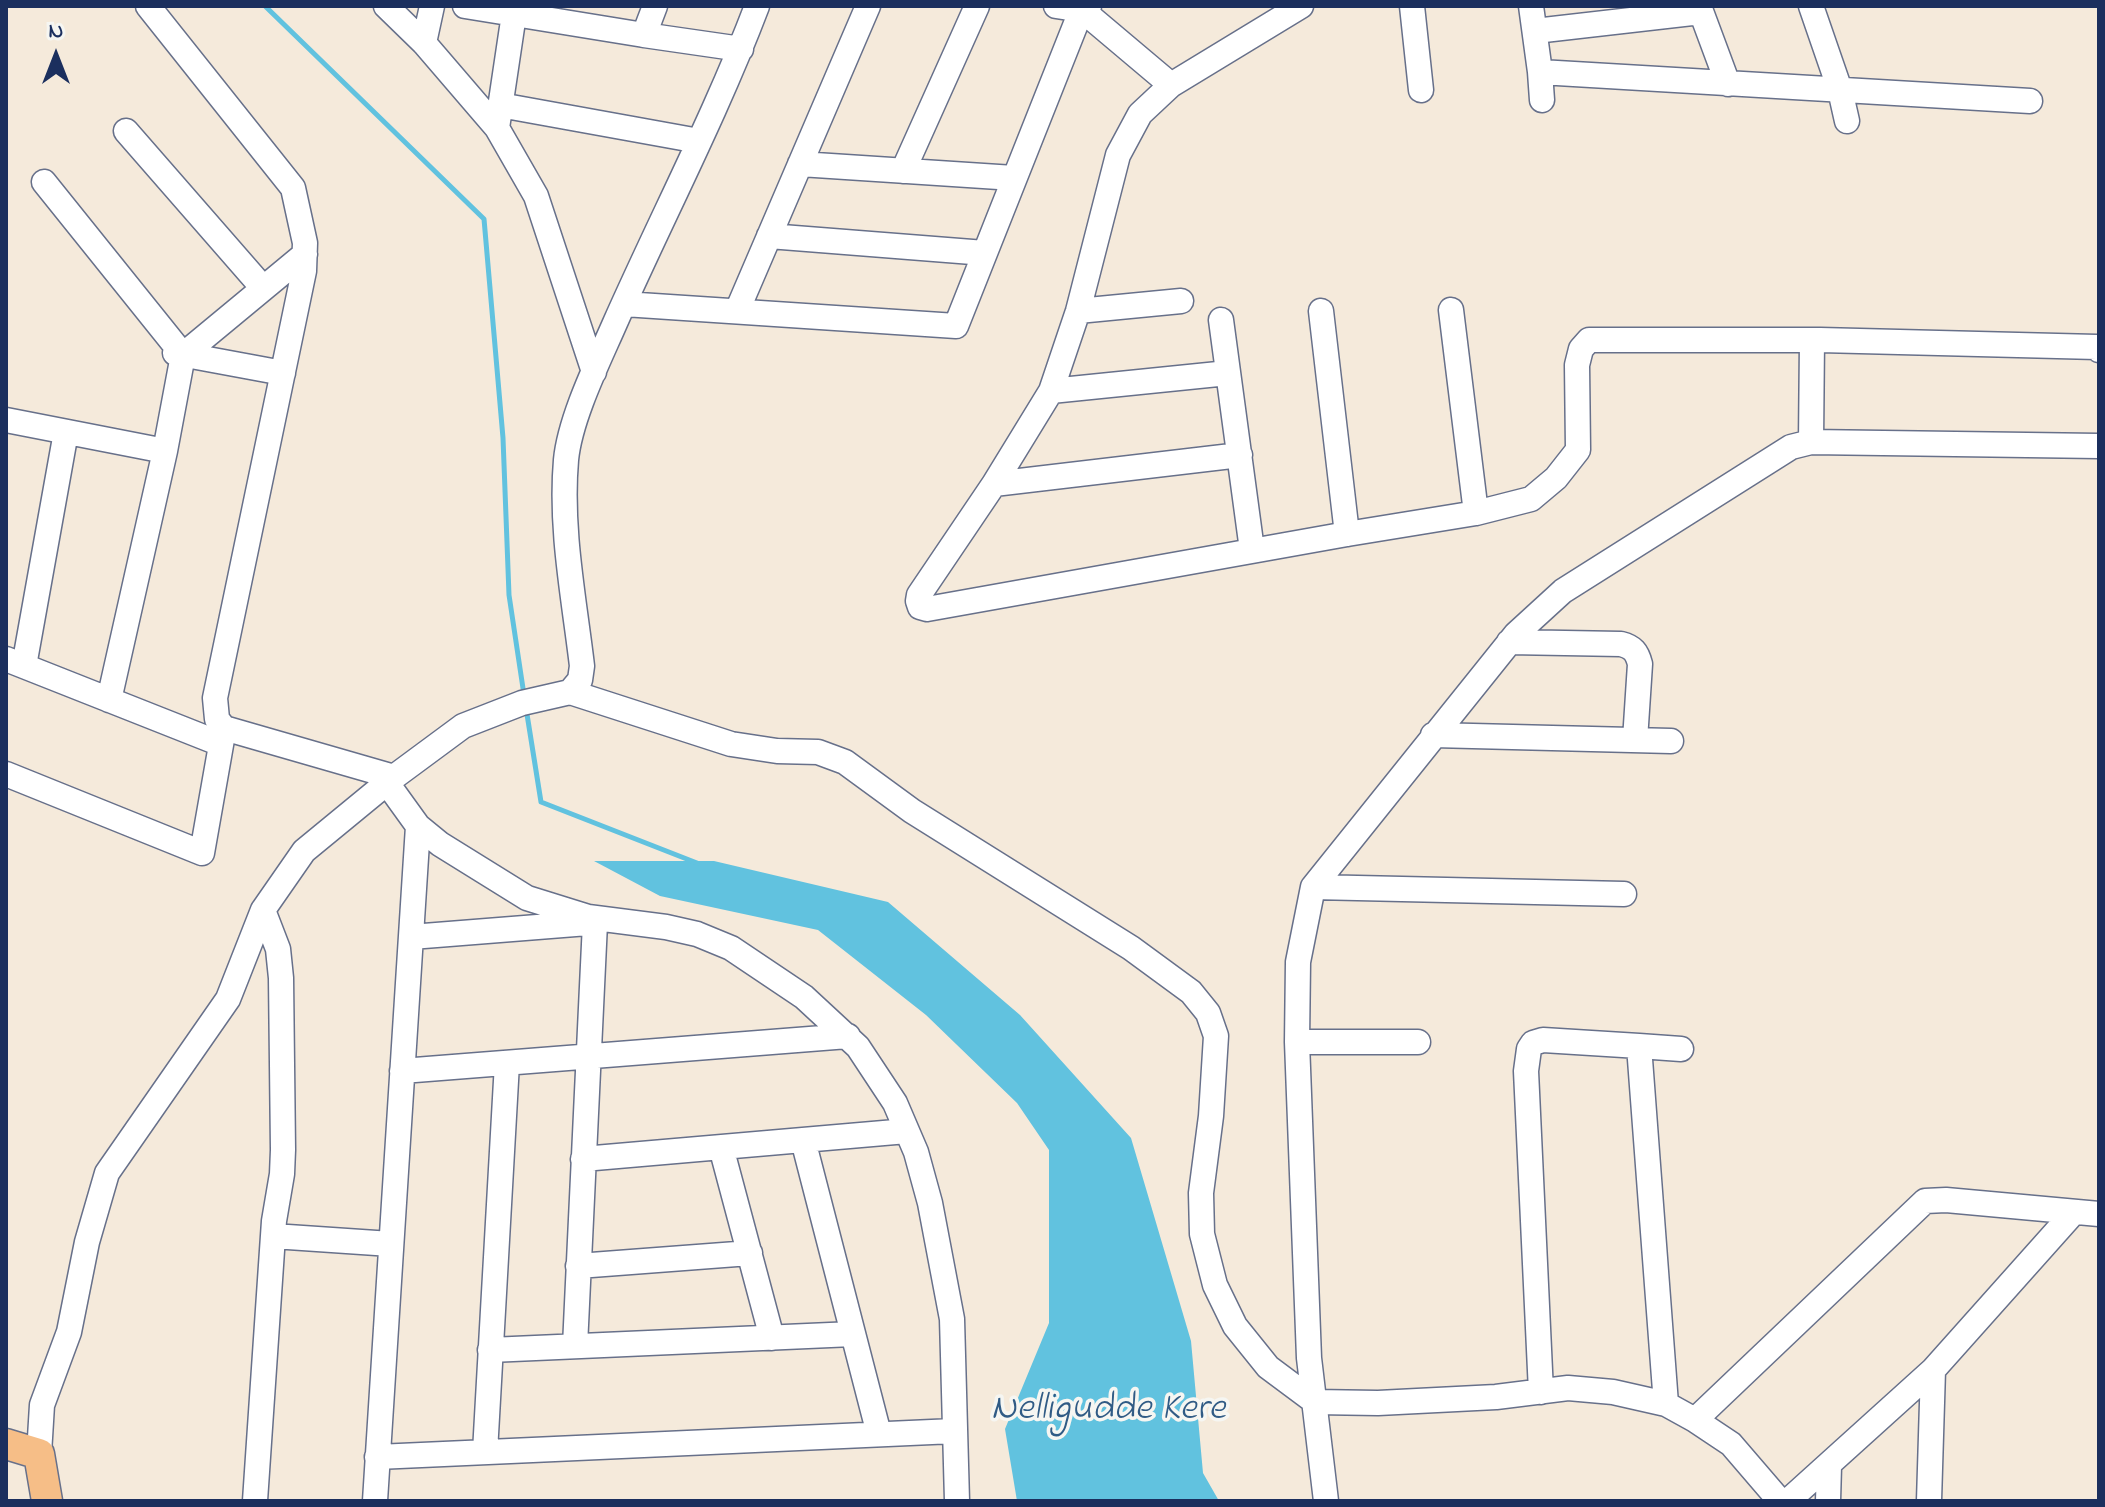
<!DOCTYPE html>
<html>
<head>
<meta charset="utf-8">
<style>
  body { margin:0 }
  #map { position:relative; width:2105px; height:1507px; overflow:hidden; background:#f5eadb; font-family:"Indie Flower",sans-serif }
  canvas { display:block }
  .frame { position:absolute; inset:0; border:8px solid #1b2f5e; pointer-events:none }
  .north { position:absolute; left:16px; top:16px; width:80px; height:80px; -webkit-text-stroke:6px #f6f6f2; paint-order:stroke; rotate:0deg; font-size:22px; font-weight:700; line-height:32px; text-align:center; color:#1b2f5e }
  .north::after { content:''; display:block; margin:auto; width:28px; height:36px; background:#1b2f5e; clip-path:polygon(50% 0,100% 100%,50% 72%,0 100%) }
</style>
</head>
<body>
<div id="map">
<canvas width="2105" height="1507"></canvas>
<div class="frame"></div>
<div class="north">N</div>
</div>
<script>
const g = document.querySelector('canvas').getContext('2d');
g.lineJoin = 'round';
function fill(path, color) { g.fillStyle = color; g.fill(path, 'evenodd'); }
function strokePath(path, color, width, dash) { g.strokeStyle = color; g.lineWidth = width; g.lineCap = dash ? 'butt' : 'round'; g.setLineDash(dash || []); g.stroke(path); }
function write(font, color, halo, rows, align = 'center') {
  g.font = font + ' "Indie Flower",sans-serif'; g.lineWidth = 7; g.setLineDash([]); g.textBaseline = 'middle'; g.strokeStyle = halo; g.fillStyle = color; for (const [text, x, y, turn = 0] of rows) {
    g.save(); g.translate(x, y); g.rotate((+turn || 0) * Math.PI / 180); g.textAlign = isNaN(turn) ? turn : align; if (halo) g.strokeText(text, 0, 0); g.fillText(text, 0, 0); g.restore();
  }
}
const water = new Path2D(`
  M594,861H714L888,902L1020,1015L1131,1138L1191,1341L1203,1473L1219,1501H1017L1005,1429L1049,1323V1150L1017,1103L926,1015L818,930L660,896Z`);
const stream = new Path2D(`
  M265,6L484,219L503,438L509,595L524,695
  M526,708L541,802L697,863`);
const minor = new Path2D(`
  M148,6L293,188L305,243L304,271L215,698L217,719L224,728L394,777
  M386,6L424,43L497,128
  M465,6L644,35L655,6
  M1056,6L1082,10L1089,6
  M1301,6L1171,85L1140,114L1118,155L1078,311L1051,391L994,484L919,595L918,601L920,607L927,609L1347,534L1476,513L1531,499L1556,478L1578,450L1577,365L1581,349L1589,340H1820L2097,347L2099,350
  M1412,6L1421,90
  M1531,6L1540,72L2030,101
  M1699,6L1728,84
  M1811,6L1840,90L1847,121
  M1082,10L1171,85
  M514,14L497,128L536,196L594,372
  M1535,31L1701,12
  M644,35L741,49
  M424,43L432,6
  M1540,72L1542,100
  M500,105L699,141
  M126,131L263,288
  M800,164L1014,178
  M903,171L977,6
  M44,182L183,355
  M769,236L985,253
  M624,304L956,326L1083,6
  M1451,310L1476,513
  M737,311L868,6
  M1078,311L1181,301
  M1321,311L1347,534
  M1221,320L1252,550
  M175,353L283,373
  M1051,391L1228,373
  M6,420L165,451
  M1811,442L1812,340
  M994,484L1240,455
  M1509,642L1621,644C1633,647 1637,652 1640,664L1635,740
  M6,659L221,744
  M24,666L66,432
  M570,692L580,680L582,666C574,598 560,529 566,460C570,418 598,362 615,323C662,217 716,114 757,6
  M109,700L165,451L183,355L305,254
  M1433,735L1671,741
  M6,774L202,853L224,728
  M387,783L418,826L440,844L527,898L588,917L666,927L697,934L731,948L804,997L858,1047L895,1103L916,1152L930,1203L952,1319L957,1501
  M1313,887L1298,962L1297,1042L1309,1358L1326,1501
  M1624,894L1313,887L1516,634L1563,591L1791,447L1811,442L2099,446
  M411,937L588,923
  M1297,1042H1418
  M1639,1046L1681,1049
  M402,1071L848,1036
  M803,1140L879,1434
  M721,1147L772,1338
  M583,1159L907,1131
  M273,1236L391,1244
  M578,1266L750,1253
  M575,1346L595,923
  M490,1350L853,1334
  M1541,1392L1526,1071L1529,1049L1533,1043L1543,1040L1639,1046L1666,1404
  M1695,1420L1925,1201L1946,1200L2099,1214
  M485,1452L507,1063
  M39,1454L42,1405L69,1332L87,1242L107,1173L228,999L263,910L304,851L394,777L463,726L522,703L570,692L731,744L777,751L818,752L845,762L912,811L1131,948L1191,992L1208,1013L1216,1036L1211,1116L1201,1193L1202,1234L1215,1285L1235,1326L1268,1367L1315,1402L1378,1403L1496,1397L1568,1388L1613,1392L1666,1404L1695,1420L1731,1444L1780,1501
  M377,1457L954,1431
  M255,1501L274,1221L282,1174L283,1150L281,978L278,949L263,910
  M375,1501L418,826
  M1788,1501L1933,1370L2074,1212
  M1828,1501L1829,1466
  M1929,1501L1933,1370`);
const major = new Path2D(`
  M6,1444L39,1454L47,1501`);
const waterNames = [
  ["Nelligudde Kere",1108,1412]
];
fill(water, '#61c2df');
strokePath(stream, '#61c2df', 5);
strokePath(minor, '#67708a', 27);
strokePath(major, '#67708a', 33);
strokePath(minor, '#fff', 24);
strokePath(major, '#f6be87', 30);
write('italic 38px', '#305b85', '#f6f6f2', waterNames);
</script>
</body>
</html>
